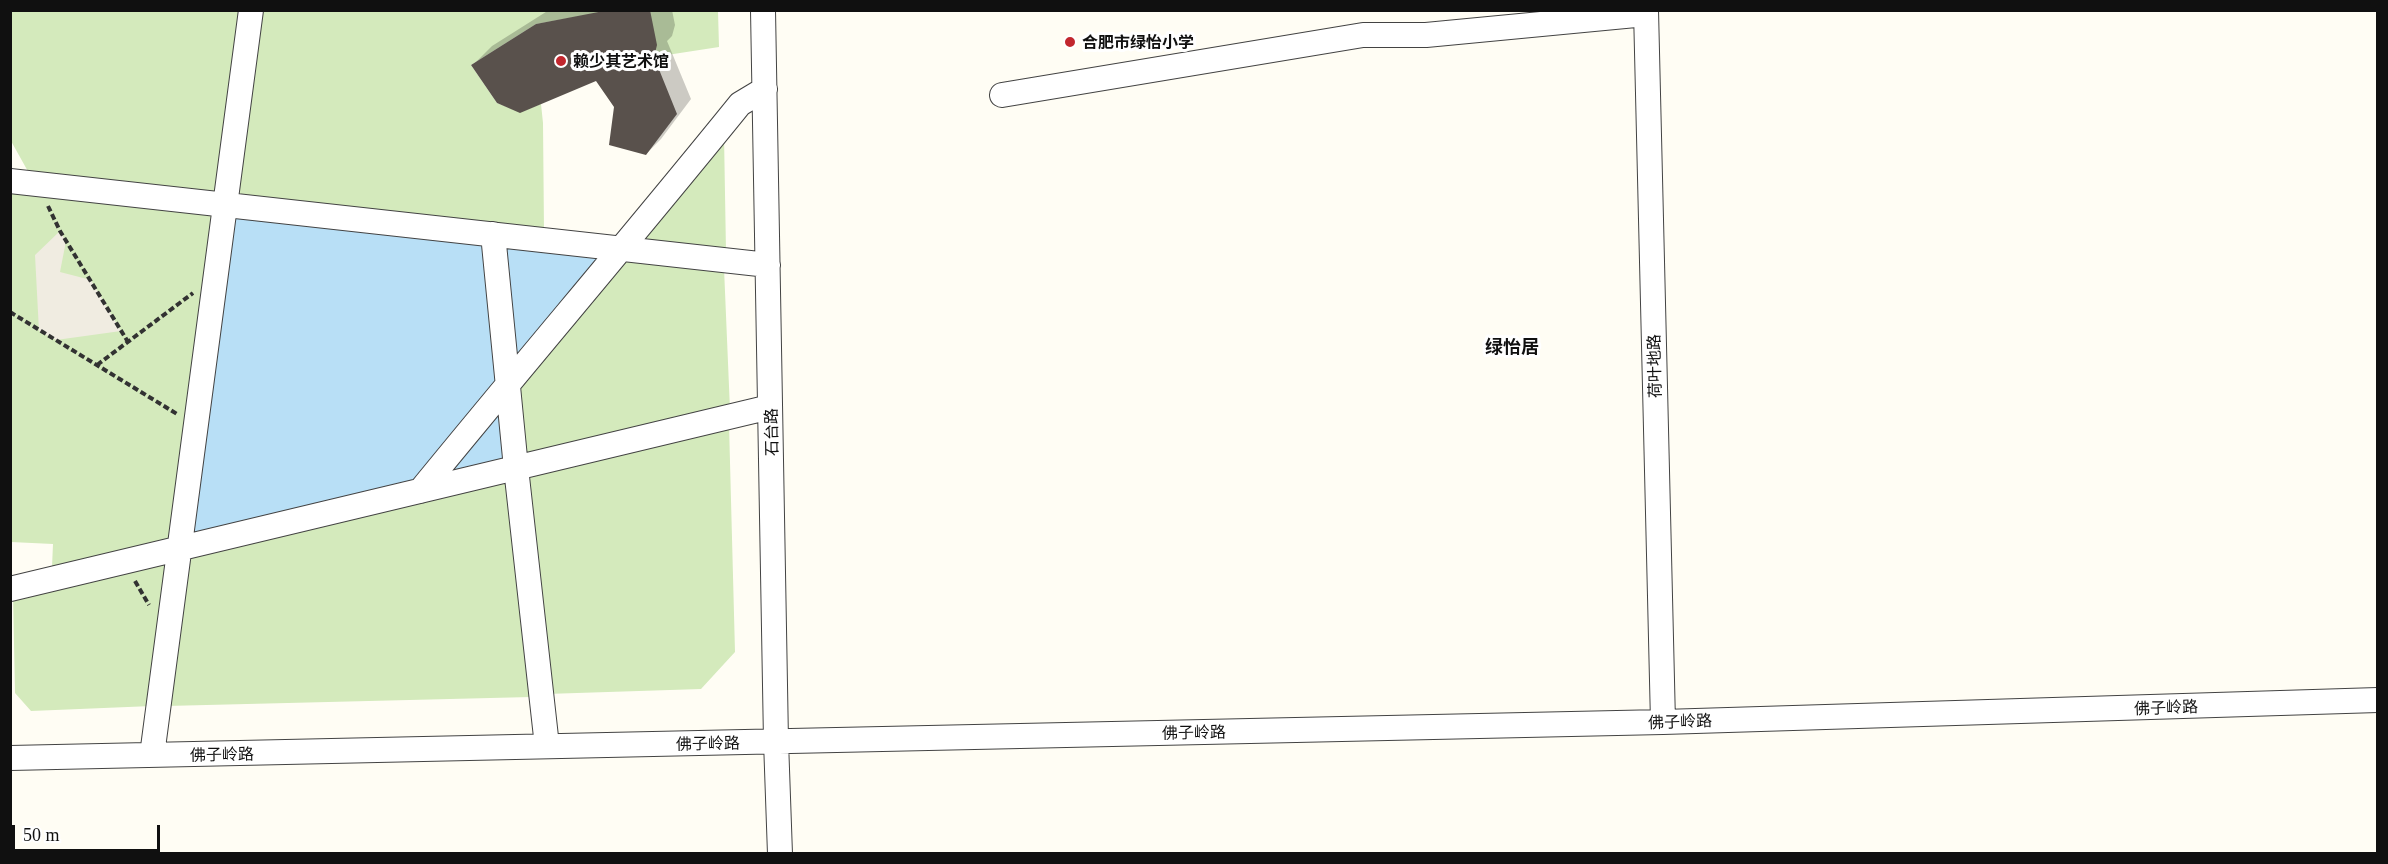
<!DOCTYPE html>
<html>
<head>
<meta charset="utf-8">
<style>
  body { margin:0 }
  #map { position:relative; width:2388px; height:864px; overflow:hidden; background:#fffdf4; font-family:Georgia,serif }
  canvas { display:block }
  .frame { position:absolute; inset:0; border:12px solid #101010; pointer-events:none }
  .scale { position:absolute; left:12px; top:825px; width:148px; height:27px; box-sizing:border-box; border:3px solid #101010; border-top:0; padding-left:8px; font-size:18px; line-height:21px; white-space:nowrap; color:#101010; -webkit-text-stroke:4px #fff; paint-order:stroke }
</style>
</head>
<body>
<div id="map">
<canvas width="2388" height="864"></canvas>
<div class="frame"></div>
<div class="scale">50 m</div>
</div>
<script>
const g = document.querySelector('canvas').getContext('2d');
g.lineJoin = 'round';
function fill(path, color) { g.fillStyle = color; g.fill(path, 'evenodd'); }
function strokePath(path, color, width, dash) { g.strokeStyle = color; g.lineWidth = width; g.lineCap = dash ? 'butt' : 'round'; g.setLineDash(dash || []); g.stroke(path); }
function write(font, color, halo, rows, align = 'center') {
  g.font = font + ' Georgia,"Noto Sans SC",serif'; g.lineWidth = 6; g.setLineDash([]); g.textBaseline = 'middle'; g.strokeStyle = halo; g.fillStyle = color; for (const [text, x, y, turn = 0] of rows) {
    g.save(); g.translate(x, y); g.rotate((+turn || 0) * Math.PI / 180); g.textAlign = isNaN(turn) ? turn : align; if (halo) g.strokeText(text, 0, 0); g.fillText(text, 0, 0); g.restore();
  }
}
const green = new Path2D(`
  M10,11H244L217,196L30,175L11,141Z
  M260,11H609L536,24L471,65L497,103L520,112L541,104L543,123L544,231L235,197Z
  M650,11H718L719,47L654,57Z
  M724,135L726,252L635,241Z
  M10,187L216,212L172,540L52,567L53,544L11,542Z
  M621,254L724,268L730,410L522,458L515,381Z
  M729,424L735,652L701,689L546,694L523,473Z
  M508,477L531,697L166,706L186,552Z
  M170,557L152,706L31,711L15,693L13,593Z`);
const plaza = new Path2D(`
  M60,231L66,241L60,272L91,280L121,331L56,340L39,331L35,255Z`);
const water = new Path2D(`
  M232,214L486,241L507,463L189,539Z
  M502,241L614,253L514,373Z`);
const shadow = new Path2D(`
  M549,10H672L675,25L672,36L667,41L691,99L661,139L646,154L597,79L473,65L492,46Z`);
const building = new Path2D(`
  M609,10H650L657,45L654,57L677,114L646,155L609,145L614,107L596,81L520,113L497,103L471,65L536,24Z`);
const path = new Path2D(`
  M48,206L60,231L128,342
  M10,312L177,414
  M97,365L193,293
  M135,581L149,605`);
const minor = new Path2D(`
  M763,10L776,741L780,854
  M1646,10L1663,722
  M1002,95L1363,35H1426L1646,14
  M10,181L768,265
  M493,234L516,468L547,746
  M420,491C526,361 635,234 740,104L765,89
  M10,589L770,407
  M152,755L251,10
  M10,758L1663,722L2378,700`);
const markers = [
  [1070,42,6,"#c2272e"],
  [561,61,6,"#c2272e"]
];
const poiNames = [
  ["合肥市绿怡小学",1082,42],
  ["赖少其艺术馆",573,61]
];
const streetNames = [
  ["荷叶地路",1654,366,-91],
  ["石台路",771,432,-91],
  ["佛子岭路",2166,707,-2],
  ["佛子岭路",1680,721,-2],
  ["佛子岭路",1194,732,-1],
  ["佛子岭路",708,743,-1],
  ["佛子岭路",222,754,-1]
];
const neighbourhoodNames = [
  ["绿怡居",1512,346]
];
fill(green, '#d4eabc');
fill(plaza, '#f0ece1');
fill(water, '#b8dff6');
strokePath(water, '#3f94ce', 1.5);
fill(shadow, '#0003');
fill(building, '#59514c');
strokePath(minor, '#434343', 26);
strokePath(path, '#323232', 4, [6, 3]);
strokePath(minor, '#fff', 24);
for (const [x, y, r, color] of markers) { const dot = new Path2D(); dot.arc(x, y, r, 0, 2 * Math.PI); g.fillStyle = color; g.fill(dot); strokePath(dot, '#fff', 2); }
write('bold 16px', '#101010', '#fff', poiNames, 'left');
write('16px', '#101010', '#fff', streetNames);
write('bold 18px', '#101010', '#fff', neighbourhoodNames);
</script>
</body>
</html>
